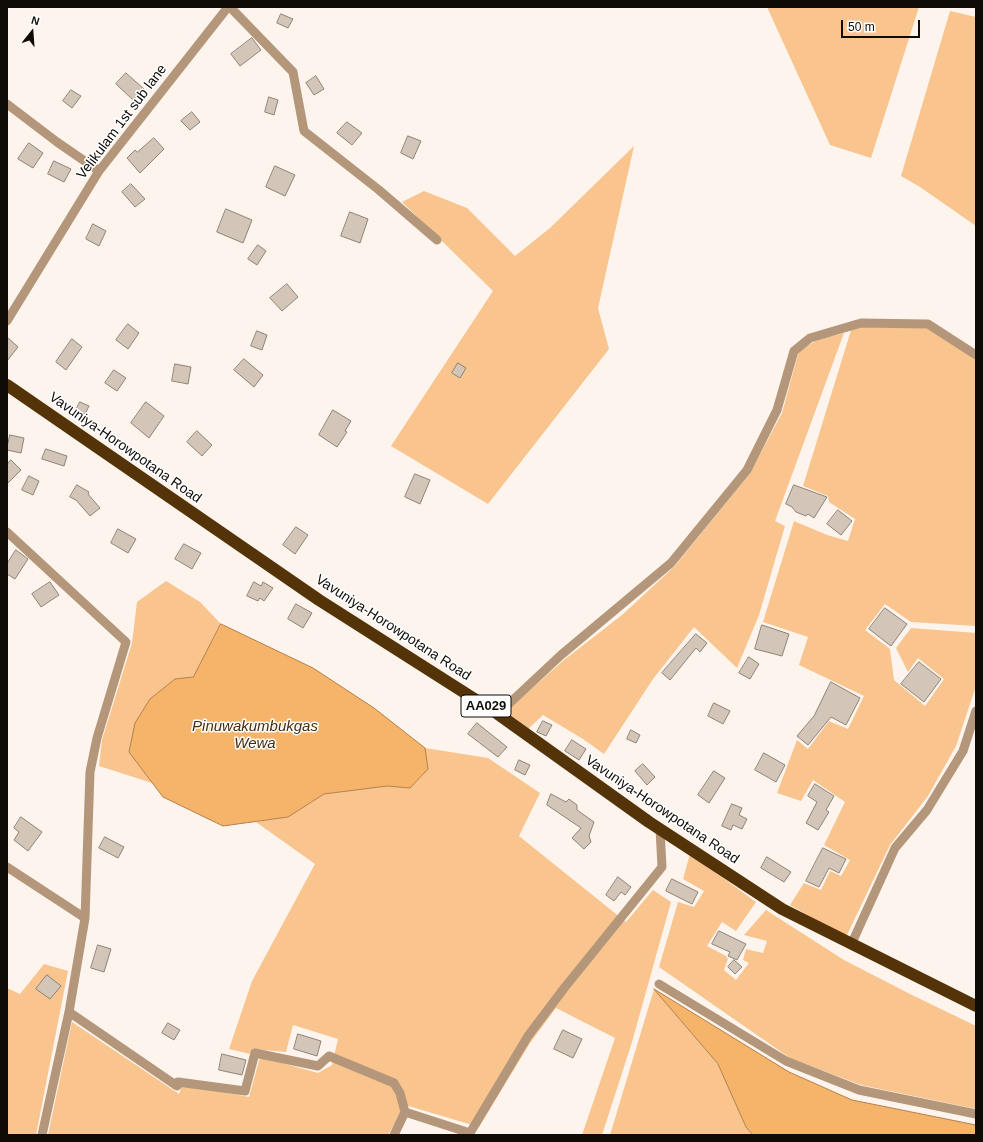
<!DOCTYPE html>
<html>
<head>
<meta charset="utf-8">
<style>
  body { margin:0 }
  #map { position:relative; width:983px; height:1142px; overflow:hidden; background:#fdf5ed; font-family:Helvetica,sans-serif }
  canvas { display:block }
  .frame { position:absolute; inset:0; border:8px solid #0f0b07; pointer-events:none }
  .north { position:absolute; left:12px; top:12px; width:40px; height:40px; -webkit-text-stroke:3px #fff; paint-order:stroke; rotate:17deg; font-size:11px; font-weight:700; line-height:16px; text-align:center; color:#0f0b07 }
  .north::after { content:''; display:block; margin:auto; width:14px; height:18px; background:#0f0b07; clip-path:polygon(50% 0,100% 100%,50% 72%,0 100%) }
  .scale { position:absolute; left:841px; top:20px; width:79px; height:18px; box-sizing:border-box; border:2px solid #0f0b07; border-top:0; padding-left:5px; font-size:12px; line-height:14px; white-space:nowrap; color:#0f0b07; -webkit-text-stroke:3px #fff; paint-order:stroke }
</style>
</head>
<body>
<div id="map">
<canvas width="983" height="1142"></canvas>
<div class="frame"></div>
<div class="north">N</div>
<div class="scale">50 m</div>
</div>
<script>
const g = document.querySelector('canvas').getContext('2d');
g.lineJoin = 'round';
function fill(path, color) { g.fillStyle = color; g.fill(path, 'evenodd'); }
function strokePath(path, color, width, dash) { g.strokeStyle = color; g.lineWidth = width; g.lineCap = dash ? 'butt' : 'round'; g.setLineDash(dash || []); g.stroke(path); }
function write(font, color, halo, rows, align = 'center') {
  g.font = font + ' Helvetica,sans-serif'; g.lineWidth = 3; g.setLineDash([]); g.textBaseline = 'middle'; g.strokeStyle = halo; g.fillStyle = color; for (const [text, x, y, turn = 0] of rows) {
    g.save(); g.translate(x, y); g.rotate((+turn || 0) * Math.PI / 180); g.textAlign = isNaN(turn) ? turn : align; if (halo) g.strokeText(text, 0, 0); g.fillText(text, 0, 0); g.restore();
  }
}
const green = new Path2D(`
  M767,7H919L871,158L830,145Z
  M950,11L976,17V226L920,187L901,176Z
  M634,146L598,308L609,349L488,504L391,446L493,291L402,202L424,191L467,208L515,256L550,228Z
  M927,326L976,356V626L911,622L885,604L865,630L890,649L894,680L925,706L944,679L918,658L908,672L896,648L911,628L976,633V686L956,746L928,796L890,845L846,937L790,905L804,883L821,890L830,871L841,876L850,860L824,845L845,802L813,780L801,801L777,793L797,740L808,749L829,721L848,729L864,696L799,665L808,637L763,622L794,521L827,535L848,541L855,519L829,502L828,496L803,486L852,327Z
  M844,333L775,521L785,526L759,615L737,668L694,627L653,679L604,754L583,739L543,715L526,731L504,713L564,660L622,615L675,566L750,473L782,413L799,351L817,340Z
  M166,581L200,602L221,624L193,677L175,679L150,699L130,752L152,783L99,766L102,740L132,643L137,602Z
  M425,748L488,758L540,793L519,836L626,922L653,890L671,902L632,1042L602,1135H582L615,1038L556,1008L530,1043L479,1127L405,1105L388,1135H48L72,1022L179,1094L182,1085L249,1097L260,1057L318,1073L332,1065L338,1039L293,1025L286,1052L253,1049L250,1054L229,1049L252,981L315,864L256,822L288,817L324,794L387,786L410,788L428,769Z
  M690,854L756,902L736,931L722,922L707,946L726,956L728,959L724,970L736,980L749,963L743,960L746,949L763,953L767,941L744,935L766,910L844,960L910,994L976,1026V1109L861,1085L790,1058L659,967L678,902L694,907L704,891L683,879Z
  M44,964L68,971L36,1135H7V988L20,994Z
  M654,989L718,1064L746,1127L753,1135H610Z`);
const water = new Path2D(`
  M221,624L313,668L374,708L425,748L428,769L410,788L387,786L324,794L288,817L223,826L163,797L129,752L135,723L150,699L175,679L193,677Z
  M654,989L789,1072L852,1100L976,1125V1135H753L746,1127L718,1064Z`);
const building = new Path2D(`
  M281,14L293,19L288,28L277,23Z
  M252,38L261,50L240,66L231,54Z
  M126,73L144,89L133,100L116,84Z
  M316,76L324,89L314,95L306,83Z
  M71,90L81,96L72,108L63,101Z
  M269,97L278,100L274,115L265,112Z
  M192,112L200,122L190,130L181,121Z
  M347,122L362,133L352,145L337,133Z
  M408,136L421,141L413,159L401,153Z
  M154,138L164,149L140,173L127,158L135,150L137,152Z
  M29,143L43,153L33,168L18,159Z
  M54,161L71,169L64,182L48,174Z
  M275,166L295,175L285,196L266,187Z
  M131,184L145,199L135,207L122,192Z
  M226,209L252,220L243,243L217,232Z
  M350,212L368,219L360,243L341,236Z
  M93,224L106,231L99,246L86,239Z
  M258,245L266,251L257,265L248,259Z
  M287,284L298,297L282,311L270,298Z
  M128,324L139,333L128,349L116,340Z
  M257,331L267,335L262,350L251,346Z
  M7,337L18,347L7,361Z
  M72,339L82,347L66,370L56,362Z
  M244,359L263,375L254,387L234,370Z
  M458,363L466,368L460,378L452,373Z
  M175,364L191,367L188,384L172,381Z
  M114,370L126,378L117,391L105,383Z
  M80,402L89,406L85,414L76,410Z
  M146,402L164,416L149,438L131,423Z
  M333,410L351,421L345,431L347,432L337,447L319,435Z
  M197,431L212,445L202,456L187,442Z
  M10,435L24,438L21,453L7,450Z
  M46,449L67,456L64,466L42,459Z
  M11,460L21,470L7,484V465Z
  M415,474L430,480L420,504L405,497Z
  M29,476L39,481L33,495L22,490Z
  M77,485L89,492L88,494L100,508L90,516L76,500L70,497Z
  M794,485L827,497L814,518L808,514L806,516L796,512L792,507L786,504Z
  M838,510L852,521L841,535L827,524Z
  M296,527L308,535L295,554L283,545Z
  M118,529L136,539L128,553L111,543Z
  M184,544L201,553L192,569L175,559Z
  M16,550L28,559L15,579L7,574V564Z
  M50,582L59,595L41,607L32,594Z
  M254,582L261,586L263,582L273,588L264,601L260,598L258,601L247,596Z
  M296,604L312,613L303,628L288,619Z
  M885,608L907,624L891,646L869,629Z
  M762,625L789,634L782,656L755,649Z
  M696,634L707,643L700,652L696,648L670,680L662,673Z
  M749,657L759,664L750,679L739,673Z
  M919,662L941,679L924,702L901,684Z
  M831,682L860,698L846,725L831,717L808,745L797,736L814,716Z
  M714,703L730,711L723,724L708,716Z
  M543,721L552,725L546,736L537,732Z
  M477,723L507,747L498,757L468,734Z
  M631,730L640,735L636,743L627,739Z
  M572,740L586,749L579,760L565,751Z
  M764,753L785,765L776,782L755,770Z
  M519,760L530,765L525,775L515,770Z
  M643,764L655,777L647,785L635,771Z
  M714,771L725,778L709,803L698,795Z
  M815,784L834,796L826,810L829,812L818,830L806,823L817,802L808,796Z
  M551,794L566,802L569,799L577,805V810L594,822L589,836L591,842L584,849L572,838L581,828L547,805Z
  M732,804L742,808L739,815L747,819L742,829L733,825L731,830L722,826Z
  M21,817L42,832L28,851L14,840L19,832L14,828Z
  M105,837L124,847L118,858L99,848Z
  M823,848L846,859L839,873L829,868L819,887L806,881Z
  M767,857L791,872L784,882L761,868Z
  M618,877L631,887L625,895L621,892L614,901L606,895Z
  M672,879L698,892L692,904L666,891Z
  M719,931L746,944L737,960L728,956L730,952L712,944Z
  M98,945L111,949L104,972L91,968Z
  M734,960L742,967L735,974L728,967Z
  M47,975L61,986L50,999L36,989Z
  M168,1023L180,1030L174,1040L162,1033Z
  M563,1030L582,1039L573,1058L554,1049Z
  M298,1034L321,1041L317,1056L294,1049Z
  M222,1054L246,1060L242,1075L219,1070Z`);
const street = new Path2D(`
  M230,7L293,72L304,131L379,190L437,240
  M7,104L57,142L99,171
  M7,321L99,171L228,7
  M7,532L126,642L97,738L90,772L85,918L69,1012L42,1135
  M498,714L561,655L671,563L747,470L777,410L794,351L810,338L861,323L928,324L976,355
  M7,867L85,918
  M851,945L895,848L927,810L963,751L976,711
  M659,984L786,1061L859,1090L976,1114
  M69,1012L177,1086L178,1082L245,1091L255,1053L318,1066L329,1056L394,1083L400,1093L405,1112
  M394,1135L405,1112L470,1133L528,1036L565,987L662,867L660,829`);
const highway = new Path2D(`
  M7,385L319,600L498,714L649,822L782,909L976,1006`);
const shields = [
  [486,706,50]
];
const shieldNames = [
  ["AA029",486,706]
];
const streetNames = [
  ["Velikulam 1st sub lane",122,122,-53],
  ["Vavuniya-Horowpotana Road",125,448,35],
  ["Vavuniya-Horowpotana Road",393,628,33],
  ["Vavuniya-Horowpotana Road",662,810,34]
];
const waterNames = [
  ["Pinuwakumbukgas",255,727],
  ["Wewa",255,744]
];
fill(green, '#f9c48e');
fill(water, '#f6b36a');
strokePath(water, '#b1814c', 1);
fill(building, '#d3c6b9');
strokePath(building, '#8f8276', 1);
strokePath(street, '#b4977a', 9);
strokePath(highway, '#543309', 12);
for (const [x, y, w] of shields) { const box = new Path2D(); box.roundRect(x - w / 2, y - 11, w, 22, 3); g.fillStyle = '#fff'; g.fill(box); strokePath(box, '#0f0b07', 1); }
write('bold 13px', '#0f0b07', null, shieldNames);
write('14px', '#0f0b07', '#fff', streetNames);
write('italic 15px', '#472c0c', '#fff', waterNames);
</script>
</body>
</html>
